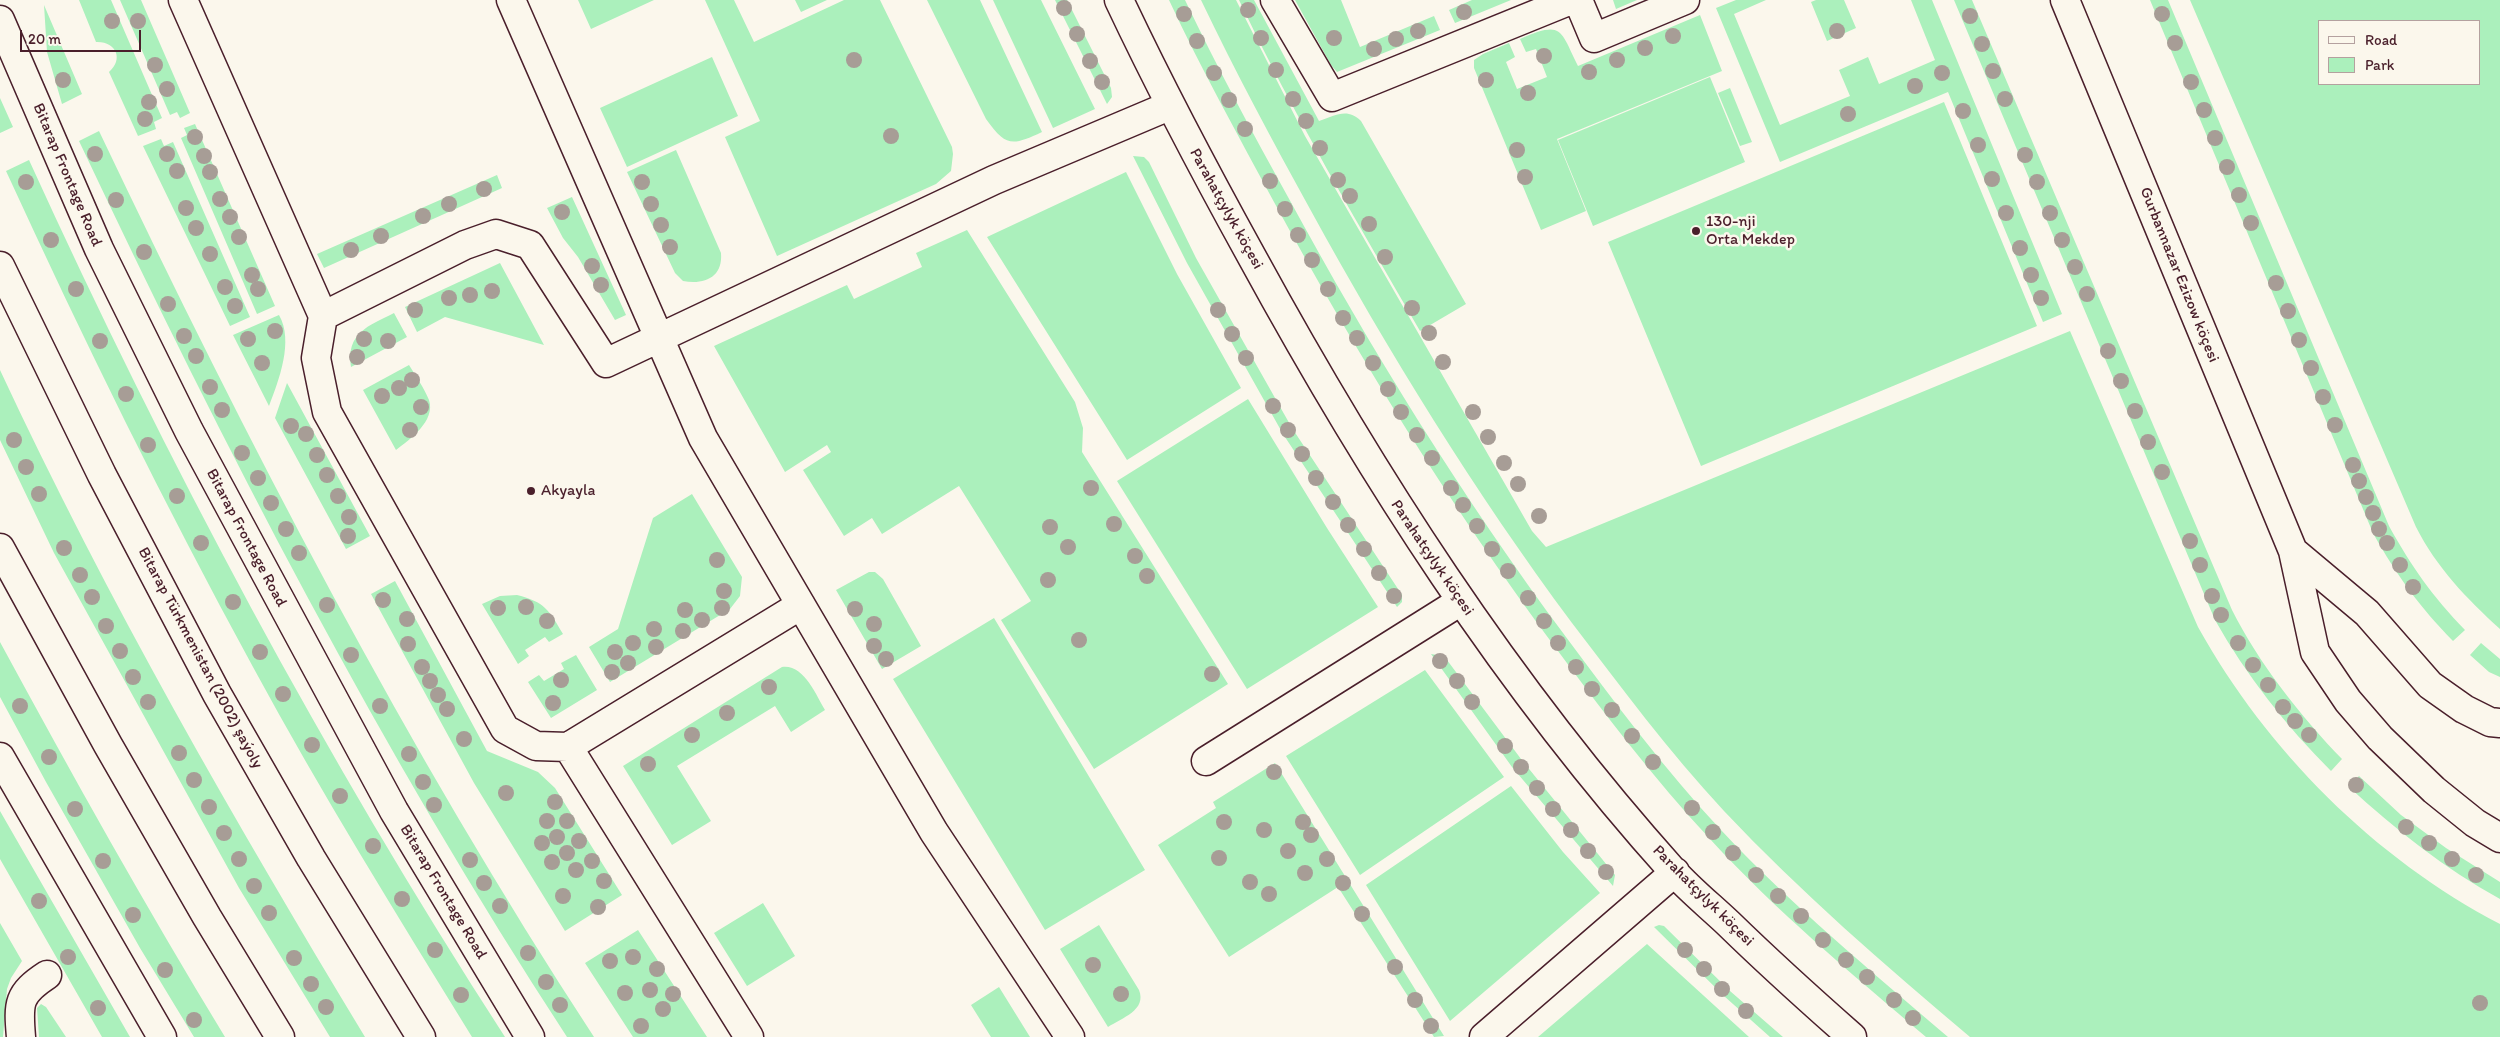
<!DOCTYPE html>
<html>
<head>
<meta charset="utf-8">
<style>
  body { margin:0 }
  #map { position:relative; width:2500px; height:1037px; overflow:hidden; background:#fbf7ec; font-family:Itim,sans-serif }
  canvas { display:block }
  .legend { position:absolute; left:2318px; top:20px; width:162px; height:65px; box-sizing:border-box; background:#fbf7ec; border:1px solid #b4a19f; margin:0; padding:6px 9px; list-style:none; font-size:15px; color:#4a1f2b }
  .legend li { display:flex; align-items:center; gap:10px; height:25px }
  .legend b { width:25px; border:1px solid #b4a19f }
  .scale { position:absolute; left:20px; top:30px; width:121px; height:22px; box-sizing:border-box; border:2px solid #4a1f2b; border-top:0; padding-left:6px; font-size:15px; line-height:18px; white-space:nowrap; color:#4a1f2b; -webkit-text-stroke:4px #fbf7ec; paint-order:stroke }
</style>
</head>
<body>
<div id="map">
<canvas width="2500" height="1037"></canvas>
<ul class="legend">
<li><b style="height:6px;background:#fbf7ec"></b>Road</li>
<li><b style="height:14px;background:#abf0bc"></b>Park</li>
</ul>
<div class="scale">20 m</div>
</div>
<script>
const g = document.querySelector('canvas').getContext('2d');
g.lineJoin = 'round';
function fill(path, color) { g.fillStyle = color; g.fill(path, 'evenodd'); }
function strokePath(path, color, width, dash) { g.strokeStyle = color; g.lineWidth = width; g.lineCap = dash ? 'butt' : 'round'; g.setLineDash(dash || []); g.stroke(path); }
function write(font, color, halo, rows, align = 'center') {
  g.font = font + ' Itim,sans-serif'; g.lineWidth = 5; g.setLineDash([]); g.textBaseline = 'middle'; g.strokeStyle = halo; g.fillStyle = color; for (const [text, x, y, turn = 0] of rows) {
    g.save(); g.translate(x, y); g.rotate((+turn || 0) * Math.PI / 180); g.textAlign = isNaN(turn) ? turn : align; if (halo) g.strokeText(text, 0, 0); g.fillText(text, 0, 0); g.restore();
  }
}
const green = new Path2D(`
  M79,0H111L162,118L154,122L156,129L138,136L109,72C124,59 116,41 96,42Z
  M120,0H141L190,113L180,118L177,112L170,115Z
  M578,0H654L591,29Z
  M705,0H734L754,42L844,0H880L952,147L953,154L951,171L936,184L777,256L725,137L760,121Z
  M795,0H827L801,12Z
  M927,0H980L1042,132C1012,146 1006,147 986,119Z
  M993,0H1041L1095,109L1053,128Z
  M1055,0H1067L1111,88L1112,97L1107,104Z
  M1169,0H1185C1217,67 1252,132 1288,197C1371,350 1462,497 1566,637C1615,703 1665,770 1721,830C1791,905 1870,970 1948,1037H1926C1852,974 1776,911 1710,839C1654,779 1604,713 1555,647C1450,506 1358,356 1274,202C1238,135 1201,69 1169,0Z
  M1201,0H1236L1305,136L1532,531L1546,547L2070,331L2198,627C2267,751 2374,858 2500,924V1037H1970C1885,965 1800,892 1724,811C1669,752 1621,687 1572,623C1474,491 1389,353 1310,209C1272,140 1235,71 1201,0Z
  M1239,0H1254L1319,121C1335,116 1347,107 1361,121L1466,304L1420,331C1357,222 1293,114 1239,0Z
  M1295,0H1341L1360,47L1434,16L1440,30L1337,72L1331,65Z
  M1472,0H1511L1455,23L1449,10Z
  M1613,0H1637L1616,9Z
  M1736,0H1766L1734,14L1780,125L1850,96L1839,70L1868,57L1879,84L1935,60L1911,0H1932L2062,314L2043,322L1948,92L1780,162L1716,8Z
  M1816,0H1844L1856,28L1827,41L1811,2Z
  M1954,0H1972L2232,610C2258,662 2301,717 2342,759L2331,771C2286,726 2246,675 2215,620Z
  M2150,0H2168L2389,526C2411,566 2433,597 2465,630L2453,641C2419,606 2397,576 2373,533Z
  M2190,0H2500V629C2466,598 2437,568 2416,527ZM2319,21H2479V84H2319Z
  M44,5L82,94L62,104L47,52Z
  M1700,15L1722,71L1557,139L1586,211L1541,230L1474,68V60L1483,54L1509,43L1515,57L1506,62L1517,89L1547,77L1536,49L1526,52L1520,39C1563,20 1560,30 1578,66Z
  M712,57L738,116L627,167L600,108Z
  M1710,77L1745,162L1593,226L1558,140Z
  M1730,88L1752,142L1740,146L1718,93Z
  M0,98L13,127L0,133Z
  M1944,102L2037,326L1701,466L1608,242Z
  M195,124L275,306L257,314L181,138L187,135L184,128Z
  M99,131C247,442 406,749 594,1037H567C381,752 224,448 79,141Z
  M161,139L164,146L173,142L250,317L230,326L143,146Z
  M676,150L721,253C723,277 705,285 683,281L675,273L627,172Z
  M1133,156L1144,157L1149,162L1196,258L1292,428L1402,595V602L1397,607L1283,434L1187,263Z
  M29,160C167,463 324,757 505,1037H472C397,915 321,793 253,667C164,504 83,339 6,171Z
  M1126,172L1177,274L1241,388L1127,460L987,237Z
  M497,175L502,188L324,268L317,254Z
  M572,197L626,315L615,320L578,257L563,238L547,208Z
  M967,230L1075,402L1083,428L1082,452L1228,684L1094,769L1001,620L1031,601L959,486L882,534L872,518L844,536L803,470L831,452L827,445L785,472L714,346L847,285L854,299L922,267L916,253Z
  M500,263L544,345L445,317L417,332L405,307Z
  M394,313L407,337L351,367C346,333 368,326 394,313Z
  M279,315C294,341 279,380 269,406L233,335Z
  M409,365C416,376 424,388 429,400C436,421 409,440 396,450L363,390Z
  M0,370C107,600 234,820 365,1037H330L239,888L54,553L0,440Z
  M287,383L370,536L346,549L275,418Z
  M1248,399L1327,528L1378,607L1247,689L1117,481Z
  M692,494L742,577L740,596L730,609L610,682L589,647L618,629L653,518Z
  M869,572H875L883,579L921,646L882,669L836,590Z
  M395,581L487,751L538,772L555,788L622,895L565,931L474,783L371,594Z
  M517,595C545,602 549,610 563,634L549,642L545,637L525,650L529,656L518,664L482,604L500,596Z
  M994,618L1145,870L1045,930L893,679Z
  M0,642C72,775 146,907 225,1037H194L140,948L46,782L0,697Z
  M2481,643L2500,659V677L2489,672L2470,655Z
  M1431,654L1444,656L1521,759L1615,875L1613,886L1512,767Z
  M576,655L597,690L551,718L528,682L539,675L544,681L564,669L561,663Z
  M782,667C804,664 816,695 825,710L791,732L775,706L677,766L711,821L672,845L623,766Z
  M1425,670L1504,777L1360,875L1286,756Z
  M1275,763L1444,1036L1434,1037L1338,887L1229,957L1158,845L1216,808L1213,802Z
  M2359,776L2401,815L2446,848L2500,882V899C2445,869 2395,829 2349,787Z
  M1511,786L1563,852L1600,893L1450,1021L1366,885Z
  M0,811L130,1037H102L0,859Z
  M763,903L795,956L747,986L714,933Z
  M0,923L22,961L11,978L7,989L3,1037H0Z
  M1099,925L1139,990C1147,1010 1122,1018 1108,1027L1060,949Z
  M1659,925L1664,926L1730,991L1783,1037H1770L1724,996L1654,927Z
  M638,930L707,1037H633L585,963Z
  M1647,944L1749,1037H1538Z
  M999,987L1030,1037H991L971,1005Z
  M41,1004L46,1007L66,1037H39L37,1008Z`);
const minor = new Path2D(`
  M183,0L323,316
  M511,0L703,438L934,832L1070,1037
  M1119,0C1160,87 1205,172 1252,257C1371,475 1506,685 1673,871C1690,890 1710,906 1729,924C1769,963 1810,1000 1852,1037
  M1275,0L1332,97L1571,0
  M1578,0L1594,38L1685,0
  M2065,0L2293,551L2315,652L2348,701L2380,738L2434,790L2475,823L2500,838
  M0,20L99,249L189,431L394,811L530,1037
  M2293,551L2367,613L2430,685L2464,709L2490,722L2500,723
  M801,605L568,747L536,746L505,729L327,412L316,358L323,316L465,245L496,234L530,245L606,363L994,180L1169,106
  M568,747L749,1037
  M0,757L162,1037
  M1206,761L1461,601
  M21,1037C18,1003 18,994 47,975
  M1484,1037L1675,872`);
const major = new Path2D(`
  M0,266L102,475L217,694L311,858L421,1037
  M0,548L108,745L207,917L280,1037`);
const trees = [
  [1064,8],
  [1248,10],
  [1464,12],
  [1184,14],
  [2162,14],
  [1970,16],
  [112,21],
  [138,21],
  [1418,31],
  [1837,31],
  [1077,34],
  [1673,36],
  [1261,38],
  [1334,38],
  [1396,39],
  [1197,41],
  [2175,43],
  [1982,44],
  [1645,48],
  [1374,49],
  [1544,56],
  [854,60],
  [1617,60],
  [1090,61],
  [155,65],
  [1276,70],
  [1993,71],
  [1589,72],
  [1214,73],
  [1942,73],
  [63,80],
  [1486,80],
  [1102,82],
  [2191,82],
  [1915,86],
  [167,89],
  [1528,93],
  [1293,99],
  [2005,99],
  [1229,100],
  [149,102],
  [2204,110],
  [1963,111],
  [1848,114],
  [145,119],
  [1306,121],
  [1245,129],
  [891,136],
  [195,137],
  [2215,138],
  [1978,145],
  [1320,148],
  [1517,150],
  [95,154],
  [167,154],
  [2025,155],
  [204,156],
  [2227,167],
  [177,171],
  [210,172],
  [1525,177],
  [1992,179],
  [1338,180],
  [1270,181],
  [26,182],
  [642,182],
  [2037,182],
  [484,189],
  [2239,195],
  [1350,196],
  [220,199],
  [116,200],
  [449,204],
  [651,204],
  [186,208],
  [1285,209],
  [562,212],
  [2006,213],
  [2050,213],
  [423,216],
  [230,217],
  [2251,223],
  [1369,224],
  [661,225],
  [196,228],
  [1298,235],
  [381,236],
  [239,237],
  [51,240],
  [2062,240],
  [670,247],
  [2020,248],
  [351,250],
  [144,252],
  [210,254],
  [1385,257],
  [1312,260],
  [592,266],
  [2075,267],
  [252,275],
  [2031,275],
  [2276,283],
  [601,285],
  [225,287],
  [76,289],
  [258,289],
  [1328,289],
  [492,291],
  [2087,294],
  [470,295],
  [449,298],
  [2041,298],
  [168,304],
  [235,306],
  [1412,308],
  [415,310],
  [1218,310],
  [2288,311],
  [1343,318],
  [275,331],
  [1429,333],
  [1232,334],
  [184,336],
  [1357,338],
  [248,339],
  [364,339],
  [2299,340],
  [100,341],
  [388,341],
  [2108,351],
  [196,356],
  [357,357],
  [1246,358],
  [1443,362],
  [262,363],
  [1373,363],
  [2311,368],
  [412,380],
  [2121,381],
  [210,387],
  [399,388],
  [1388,389],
  [126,394],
  [382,396],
  [2323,397],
  [1273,406],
  [421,407],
  [222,410],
  [2135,411],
  [1401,412],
  [1473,412],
  [2335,425],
  [291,426],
  [410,430],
  [1288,430],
  [306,434],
  [1417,435],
  [1488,437],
  [14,440],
  [2148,442],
  [148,445],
  [242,453],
  [1302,454],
  [317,455],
  [1432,458],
  [1504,463],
  [2353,465],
  [26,467],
  [2162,472],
  [327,475],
  [258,478],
  [1316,478],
  [2359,481],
  [1518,484],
  [1091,488],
  [1451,488],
  [39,494],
  [177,496],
  [338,496],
  [2366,497],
  [1333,502],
  [271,503],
  [1463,505],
  [2373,513],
  [1539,516],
  [349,517],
  [1114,524],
  [1348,525],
  [1477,526],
  [1050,527],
  [286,529],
  [2379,529],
  [348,536],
  [2190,541],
  [201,543],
  [2387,543],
  [1068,547],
  [64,548],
  [1364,549],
  [1492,549],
  [299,553],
  [1135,556],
  [717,560],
  [2200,565],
  [2400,565],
  [1508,571],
  [1379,573],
  [80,575],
  [1147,576],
  [1048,580],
  [2413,587],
  [724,591],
  [1394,596],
  [2212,596],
  [92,597],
  [1528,598],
  [383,600],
  [233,602],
  [327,605],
  [526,607],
  [498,608],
  [722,608],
  [855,609],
  [685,610],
  [2221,615],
  [407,619],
  [702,620],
  [547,621],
  [1544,621],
  [874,624],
  [106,626],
  [654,629],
  [683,631],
  [1079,640],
  [633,643],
  [1558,643],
  [2238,643],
  [408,644],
  [874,646],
  [656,647],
  [120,651],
  [260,652],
  [615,652],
  [351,655],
  [886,659],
  [1440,661],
  [628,663],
  [2253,665],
  [422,667],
  [1576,667],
  [612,672],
  [1212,674],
  [133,677],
  [561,680],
  [430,681],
  [1457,681],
  [2268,685],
  [769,687],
  [1592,689],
  [283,694],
  [438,695],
  [148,702],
  [1472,702],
  [553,703],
  [20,706],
  [380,706],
  [2283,707],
  [447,709],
  [1612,710],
  [727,713],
  [2295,721],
  [692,735],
  [2309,735],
  [1632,736],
  [464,739],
  [312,745],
  [1505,746],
  [179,753],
  [409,754],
  [49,757],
  [1653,762],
  [648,764],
  [1521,767],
  [1274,772],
  [194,780],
  [423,782],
  [2356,785],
  [1537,788],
  [506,793],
  [340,796],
  [555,802],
  [434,805],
  [209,807],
  [1692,808],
  [75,809],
  [1553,809],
  [547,821],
  [567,821],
  [1224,822],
  [1303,822],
  [2406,827],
  [1264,830],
  [1571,830],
  [1713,832],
  [224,833],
  [1311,835],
  [557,837],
  [579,841],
  [542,843],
  [2429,843],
  [373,846],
  [1288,851],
  [1588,851],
  [567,853],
  [1733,853],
  [1219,858],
  [239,859],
  [1327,859],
  [2452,859],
  [470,860],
  [103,861],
  [592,861],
  [552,862],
  [576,870],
  [1606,872],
  [1305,873],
  [1756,875],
  [2476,875],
  [604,881],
  [1250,882],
  [484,883],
  [1343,883],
  [254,886],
  [1269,894],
  [563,896],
  [1778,896],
  [402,899],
  [39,901],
  [500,906],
  [598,907],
  [269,913],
  [1362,914],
  [133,915],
  [1801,916],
  [1823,940],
  [435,950],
  [1685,950],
  [528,953],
  [68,957],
  [633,957],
  [294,958],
  [1846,960],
  [610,961],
  [1093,965],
  [1395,967],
  [657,969],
  [1704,969],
  [165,970],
  [1867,977],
  [546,982],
  [311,984],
  [1722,989],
  [650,990],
  [625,993],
  [673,994],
  [1121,994],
  [461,995],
  [1415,1000],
  [1894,1000],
  [2480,1003],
  [560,1005],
  [326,1007],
  [98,1008],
  [663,1009],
  [1746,1011],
  [1913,1018],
  [194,1020],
  [641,1026],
  [1431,1026]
];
const markers = [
  [1696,231,5,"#4a1f2b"],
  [531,491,5,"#4a1f2b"]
];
const streetNames = [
  ["Bitarap Frontage Road",67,175,67],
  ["Parahatçylyk köçesi",1226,209,61],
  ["Gurbannazar Ezizow köçesi",2179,275,68],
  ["Bitarap Frontage Road",246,538,62],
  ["Parahatçylyk köçesi",1432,558,56],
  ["Bitarap Türkmenistan (2002) şaýoly",200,658,62],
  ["Bitarap Frontage Road",443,892,59],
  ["Parahatçylyk köçesi",1703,896,45]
];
const poiNames = [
  ["130-nji",1706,222],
  ["Orta Mekdep",1706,240],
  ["Akyayla",541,491]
];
fill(green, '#abf0bc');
strokePath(minor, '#4a1f2b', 31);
strokePath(major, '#4a1f2b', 31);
strokePath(minor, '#fbf7ec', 28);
strokePath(major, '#fbf7ec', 28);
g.fillStyle = '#a79d96';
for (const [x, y] of trees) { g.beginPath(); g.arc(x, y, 8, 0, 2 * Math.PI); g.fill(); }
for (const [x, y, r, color] of markers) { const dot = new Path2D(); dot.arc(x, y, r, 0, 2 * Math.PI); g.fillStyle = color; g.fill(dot); strokePath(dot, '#fbf7ec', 2); }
write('16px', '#4a1f2b', '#fbf7ec', streetNames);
write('16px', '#4a1f2b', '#fbf7ec', poiNames, 'left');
</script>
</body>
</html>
